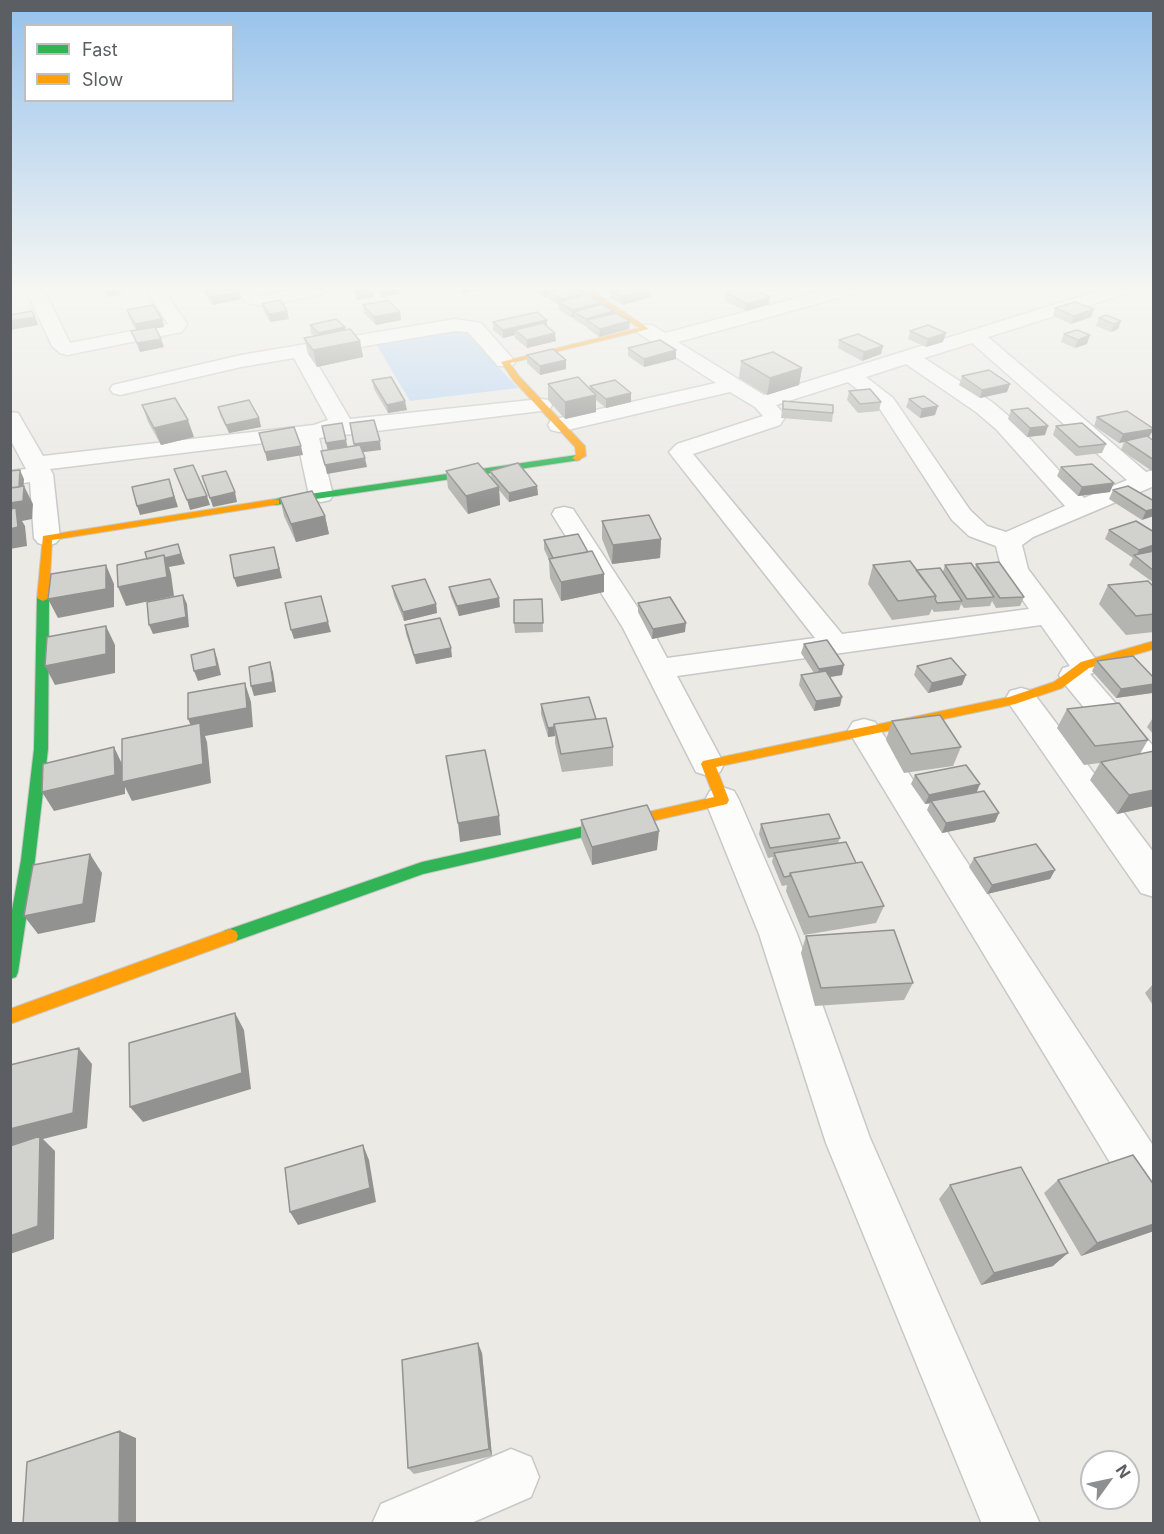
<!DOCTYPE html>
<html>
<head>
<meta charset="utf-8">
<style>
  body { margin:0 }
  #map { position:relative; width:1164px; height:1534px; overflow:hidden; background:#ebeae5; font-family:Inter,sans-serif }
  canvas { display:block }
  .frame { position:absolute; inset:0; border:12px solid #5b5e63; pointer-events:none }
  .legend { position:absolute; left:24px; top:24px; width:210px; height:78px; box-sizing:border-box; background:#fff; border:2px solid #bdbfc1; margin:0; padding:8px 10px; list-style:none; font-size:18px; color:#5b5e63 }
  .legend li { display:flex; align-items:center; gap:12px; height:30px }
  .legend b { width:30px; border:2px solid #bdbfc1 }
  .north { position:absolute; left:1080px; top:1450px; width:60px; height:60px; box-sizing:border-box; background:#fff; border:2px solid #bdbfc1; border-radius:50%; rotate:57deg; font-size:16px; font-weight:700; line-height:24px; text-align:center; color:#5b5e63 }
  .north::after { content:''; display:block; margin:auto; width:21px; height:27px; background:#8d8f90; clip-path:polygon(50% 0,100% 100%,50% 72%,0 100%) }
</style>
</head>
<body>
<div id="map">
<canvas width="1164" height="1534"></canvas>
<div class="frame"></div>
<ul class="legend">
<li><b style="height:8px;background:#30b455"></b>Fast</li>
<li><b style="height:8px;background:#ff9f0a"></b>Slow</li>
</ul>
<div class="north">N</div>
</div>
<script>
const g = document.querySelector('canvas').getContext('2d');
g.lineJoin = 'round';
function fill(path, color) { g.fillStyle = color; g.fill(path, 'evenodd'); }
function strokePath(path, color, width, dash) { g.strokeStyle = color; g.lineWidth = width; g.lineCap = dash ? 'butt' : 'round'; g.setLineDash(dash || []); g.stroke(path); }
const water = new Path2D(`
  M463,329L518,388L410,401L376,344Z`);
const street = new Path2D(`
  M26,290H44L70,343L168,324L146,290H164L187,324L182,332L67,355L60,353L52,346Z
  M236,290H254L263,296L291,290H326L323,294L263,306L247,303Z
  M827,290H856L853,294L678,342L764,395L1101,290H1128L1125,294L988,337L1146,472L1154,470V486L1033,537L1022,545L1028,569L1100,665L1095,672L1090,674L1154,747V781L1142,778L1063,682L1059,675L1063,668L1070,666L1041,625L677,676L724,764L720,772L708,776L696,772L623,628L552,514L555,509L564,507L573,509L651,628L667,658L815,638L669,452L677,444L763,416L755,407L730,392L559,432L551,430L548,425L551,420L716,383L638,333L636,329L638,325H652L665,333ZM972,343L1127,480L1084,498L1012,419L992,402L924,358ZM906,364L976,412L996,429L1065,506L1006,532L987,526L970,510L893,398L866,377ZM848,382L878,406L952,520L969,536L996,546L1002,570L1029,609L842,634L693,454L780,425L786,416L776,405Z
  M455,319L481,323L512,358L515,362L512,366H498L468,332L455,331L312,355L350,419L541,399L549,400L552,405L549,410L319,438L333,495L330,500L321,502L312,500L309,495L297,439L50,469L53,474L60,538L56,543L47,546L38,543L34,538L30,482L10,485V471L26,469L10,439V412L18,413L43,456L314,425L328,420L294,358L241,367L120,395L113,393L110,389L113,385L241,355Z
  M1021,688L1032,691L1154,853V897L1141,893L1010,705L1006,698L1010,691Z
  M864,719L875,722L1154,1147V1213L1137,1207L848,730L853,722Z
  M722,787L734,791L739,800L797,934L870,1138L1040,1524H982L826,1143L759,934L705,800L710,791Z
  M511,1449L531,1457L539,1477L531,1497L469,1524H372L381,1504Z`);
const fast = new Path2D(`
  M577,455L580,456V460L275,505L270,502L275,499Z
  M43,595L49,598L48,749L35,860L18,972L16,977L10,979V921L21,860L34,749L37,598Z
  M648,812L653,813L655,817L653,821L423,874L230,943L224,941L222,936L224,931L422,862Z`);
const slow = new Path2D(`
  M583,290H592L649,329L510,363L519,376L585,446L586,456L577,461L572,458L576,455L575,447L513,380L501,362L639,328Z
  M275,499L279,500V504L52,540L49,598L43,601L37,598L43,536Z
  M1154,641V649L1089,668L1062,688L1015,704L716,767L729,800L727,804L648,822L643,821L641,817L643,813L648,812L714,797L701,764L703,761L1009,697L1054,682L1081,662Z
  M230,929L236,931L238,936L236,941L10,1024V1009Z`);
const wall = new Path2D(`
  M103,290H120L121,294L108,297Z
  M205,290H238L241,299L213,305L206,296Z
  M352,290H372L374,297L357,300Z
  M377,290H400V294L382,297Z
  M535,290H580L585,293V295L601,303V305L614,313L630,321L629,329L599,337L587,328V327L574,320V317L572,318L559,310V305L549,299V296L544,297Z
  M606,290H651V297L623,305L610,298V292Z
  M726,293L770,297L769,304L746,311L725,301Z
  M262,304L287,311L289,319L270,322L264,312Z
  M363,305L400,312L401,320L376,325L364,313Z
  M1055,308L1094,309L1091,317L1071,324L1053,316Z
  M127,310L162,319L164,327L156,328L164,347L140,352L131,331L136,330L129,318Z
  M1099,318L1121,321L1118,329L1111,332L1096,326Z
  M493,322L547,327L556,341L527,348L515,338V335L503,338L493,330Z
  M310,325L346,330L360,341L363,357L317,367L308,354L304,338L314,336L311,333Z
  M910,331L943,342L926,347L908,339Z
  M1064,334L1087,344L1075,348L1061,342Z
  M839,340L883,346L881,354L862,361L838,348Z
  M628,348L676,359L644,367L628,356Z
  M527,355L566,369L540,375L527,363Z
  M741,361L802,368L799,385L767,395L739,378Z
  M962,376L1007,392L980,398L959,385Z
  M372,380L407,410L388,413L374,389Z
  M548,384L590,389V386L631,393V402L606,408L596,400V412L565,419L548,400Z
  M849,391L881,402L879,411L858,413L847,400Z
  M909,399L935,415L920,418L906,407Z
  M783,401L833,413L832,422L781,418Z
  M142,405L194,437L161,445L148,422Z
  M218,407L259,418L261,427L229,433L220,415Z
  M1011,410L1045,435L1027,437L1008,419Z
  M1097,417L1149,437L1154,441V471H1152L1121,450L1124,442L1119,443L1094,426Z
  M1056,426L1106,444L1102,453L1076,456L1053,435Z
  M1061,467L1110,492L1078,496L1057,476Z
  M446,471L491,477L490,471L537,486L538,495L509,502L499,490L500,505L468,514L448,488Z
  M1113,490L1154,501L1142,520L1109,499Z
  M280,498L325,516L329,534L296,542L284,516Z
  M602,521L661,539L660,558L612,564L602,539Z
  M1109,530L1154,532V583L1129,565L1133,558L1105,539Z
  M544,540L588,552L604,574V592L561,601L550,578L549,560L544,549Z
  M976,564L1024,597L1020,606L996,608L992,601L990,606L964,608L961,604L959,610L934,612L932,609L929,615L892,620L868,584L873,565L916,570L943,572L945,565L975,569Z
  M1108,585L1154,587V632L1126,635L1099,604Z
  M392,586L436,604L437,613L404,621L394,596Z
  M449,587L500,607L459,616L451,596Z
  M542,599L543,632L515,633L514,623Z
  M638,603L685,632L652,639L638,612Z
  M405,625L452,657L416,664L406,634Z
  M804,644L842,675L830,677L840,706L814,711L799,685L801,675L814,673L801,653Z
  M1097,661L1152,693L1116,698L1092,671Z
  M917,666L962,685L928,693L914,675Z
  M541,704L596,719L613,747V766L562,772L555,743V736L548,737L541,714Z
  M1067,709L1148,740L1140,754L1154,751V806L1117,814L1090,780L1100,763L1084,765L1057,728Z
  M1154,716V735L1147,727Z
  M892,721L961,747L953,766L904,773L886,740Z
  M915,775L977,792L995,822L942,833L927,810L930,803L925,804L911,784Z
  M581,820L657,850L592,865L581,838Z
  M761,824L840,838L838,843L856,863L884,906L876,923L804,935L786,891L787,885L782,886L772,862L773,857L768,858L759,834Z
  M974,858L1055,870L1050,879L987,894L969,867Z
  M806,936L913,983L904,1000L815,1006L801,953Z
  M1154,983V1007L1145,993Z
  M1058,1180L1154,1231L1081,1256L1044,1193Z
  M950,1185L1053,1266L981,1285L939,1199Z
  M482,1353L492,1456L414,1474L408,1468Z`);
const shadedWall = new Path2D(`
  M106,290H120L121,294L108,297Z
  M372,290L374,297L357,300L356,292Z
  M381,290H400V294L382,297Z
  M462,290H479L463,294Z
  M544,290H569L549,291V296L544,297Z
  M651,290V297L623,305V297Z
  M239,292L241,299L213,305L211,297Z
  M585,293V301L561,303V299Z
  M770,297L769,304L746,311L747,304Z
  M601,303V311L574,312V317L572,318V310Z
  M1094,309L1091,317L1071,324L1074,316Z
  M287,311L289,319L270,322L269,314Z
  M614,311V319L587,320L586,327V319Z
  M400,312L401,320L376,325L374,317Z
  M35,317L38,325L10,330V321Z
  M162,319L164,327L137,332L135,324Z
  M547,320V328L515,330V335L503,338V330Z
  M630,321L629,329L599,337L600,329Z
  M1121,321L1118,329L1111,332L1114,324Z
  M345,327L346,335L320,341L319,333Z
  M555,333L556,341L527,348V340Z
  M946,333L943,342L926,347L928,339Z
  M1090,335L1087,344L1075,348L1078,340Z
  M161,339L164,347L140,352L137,343Z
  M360,341L363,357L317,367L313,350Z
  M883,346L881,354L862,361L864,352Z
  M676,350V359L644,367V359Z
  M566,360V369L540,375V366Z
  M802,368L799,385L767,395L770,378Z
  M1010,384L1007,392L980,398L982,390Z
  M631,393V402L606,408V399Z
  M596,395V412L565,419V402Z
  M405,401L407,410L388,413L387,405Z
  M938,406L935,415L920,418L922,409Z
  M259,418L261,427L229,433L226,425Z
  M188,420L194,437L161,445L154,428Z
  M1048,426L1045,435L1027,437L1030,428Z
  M1154,429L1149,437L1125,441L1124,442L1119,443L1123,434Z
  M346,440L348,449L328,452L326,443Z
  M380,441L381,450L356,453L354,444Z
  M301,446L303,455L267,461L265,452Z
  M365,458L367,467L327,474L325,465Z
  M20,470L24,479L23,500L19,491Z
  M169,479L178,507L140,515L137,506Z
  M1114,483L1110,492L1078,496L1082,487Z
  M24,486L33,504L32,519L22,521L25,526L27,546L10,549V503Z
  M537,486L538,495L509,502V493Z
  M499,487L500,505L468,514L466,496Z
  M235,492L237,502L213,507L210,498Z
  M207,496L210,505L190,510L187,500Z
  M1154,509V516L1142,520L1146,511Z
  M325,516L329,534L296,542L291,524Z
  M661,539L660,558L612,564L613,545Z
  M178,544L185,564L169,567L171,574L174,596L126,606L118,587L151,572Z
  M1154,545V553L1136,557L1139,550Z
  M274,547L282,578L237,587L234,578Z
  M106,565L114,584V607L58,618L48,599Z
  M604,574V592L561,601V582Z
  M183,595L187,604L189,627L153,634L149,625Z
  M499,598L500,607L459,616L457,606Z
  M436,604L437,613L404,621L403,612Z
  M328,622L331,632L294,639L291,630Z
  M686,623L685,632L652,639L653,629Z
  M106,626L115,645V673L55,685L45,666Z
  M451,648L452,657L416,664L414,655Z
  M214,649L217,658L221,675L198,681L194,671Z
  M270,662L273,672L276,692L254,696L251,686Z
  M844,665L842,675L817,679L819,669Z
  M966,675L962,685L928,693L932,683Z
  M245,683L251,702L253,727L205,736L207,742L211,783L132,801L125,787V794L54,811L42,792L114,747L123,766L196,737L188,719Z
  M1154,684V691L1152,693L1116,698L1121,689Z
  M842,697L840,706L814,711L816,701Z
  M554,727L555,736L548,737V728Z
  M980,784L976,794L931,801L930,803L925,804L929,795Z
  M1154,790V806L1117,814L1129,795Z
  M999,813L995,822L942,833L946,823Z
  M499,816L501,835L460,842L458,823Z
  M659,831L657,850L592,865V847Z
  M90,854L102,873L95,922L38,934L24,916Z
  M1055,870L1050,879L987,894L992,885Z
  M235,1013L244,1030L251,1089L143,1122L130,1107Z
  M79,1048L92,1064L87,1128L43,1139L55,1151L54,1239L10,1254V1129Z
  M363,1145L369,1160L376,1202L298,1225L290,1212Z
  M1154,1224V1231L1081,1256L1097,1243Z
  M1068,1253L1053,1266L981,1285L994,1273Z
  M478,1343L482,1353L492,1456L489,1449Z
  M120,1431L136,1438V1524H119Z`);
const building = new Path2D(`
  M205,290H238L239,292L211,297Z
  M355,290H369L356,292Z
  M555,290H580L585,293L561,299L549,291Z
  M610,290H650L623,297Z
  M737,290H757L770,297L747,304L726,293Z
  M587,294L601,303L572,310L558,302Z
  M280,300L287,311L269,314L262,304Z
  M388,300L400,312L374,317L363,305Z
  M1075,302L1094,309L1074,316L1055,308Z
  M602,304L614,311L586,319L574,312Z
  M153,305L162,319L135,324L127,310Z
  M32,311L35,317L10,321V315Z
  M537,312L547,320L503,330L493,322Z
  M616,313L630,321L600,329L587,320Z
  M1106,315L1121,321L1114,324L1099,318Z
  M336,319L345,327L319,333L310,325Z
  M543,323L555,333L527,340L515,330Z
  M928,325L946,333L928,339L910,331Z
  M155,327L161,339L137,343L131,331Z
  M350,329L360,341L313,350L304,338Z
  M1077,330L1090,335L1078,340L1064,334Z
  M858,334L883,346L864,352L839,340Z
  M660,340L676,350L644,359L628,348Z
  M553,349L566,360L540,366L527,355Z
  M773,352L802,368L770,378L741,361Z
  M989,370L1010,384L982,390L962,376Z
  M391,377L405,401L387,405L372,380Z
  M578,377L596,395L565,402L548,384Z
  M615,380L631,393L606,399L590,386Z
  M870,389L881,402L860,404L849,391Z
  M924,396L938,406L922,409L909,399Z
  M175,398L188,420L154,428L142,405Z
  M249,400L259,418L226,425L218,407Z
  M783,401L833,405V413L783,409Z
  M1028,408L1048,426L1030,428L1011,410Z
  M1127,411L1154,429L1123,434L1097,417Z
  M374,420L380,441L354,444L350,423Z
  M342,423L346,440L326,443L322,426Z
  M1082,423L1106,444L1079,447L1056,426Z
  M294,427L301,446L265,452L259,433Z
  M1147,436L1154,441V460L1125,441Z
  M360,445L365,458L325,465L321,451Z
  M478,463L499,487L466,496L446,471Z
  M518,463L537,486L509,493L490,471Z
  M1092,464L1114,483L1082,487L1061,467Z
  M193,465L207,496L187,500L174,469Z
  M20,470L19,487L10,488V471Z
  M226,471L235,492L210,498L202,476Z
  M169,479L174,497L137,506L132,487Z
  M24,486L23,501L10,503V488Z
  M1128,486L1154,501V509L1146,511L1113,490Z
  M312,491L325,516L291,524L280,498Z
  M16,508L18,527L10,529V509Z
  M649,515L661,539L613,545L602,521Z
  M1136,521L1154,532V545L1139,550L1109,530Z
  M578,534L588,552L553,558L544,540Z
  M178,544L181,554L165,558L164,555L147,559L145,552Z
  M274,547L279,569L234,578L230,555Z
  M592,551L604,574L561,582L549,559Z
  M1154,551V571L1134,555Z
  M164,555L167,577L118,587L117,565Z
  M910,561L936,596L898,601L873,565Z
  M999,562L1024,597L1000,598L976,564Z
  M971,563L994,597L967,599L945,565Z
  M106,565V589L48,599L51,574Z
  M940,568L962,601L937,603L935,599L936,596L916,570Z
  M425,579L436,604L403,612L392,586Z
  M490,579L499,598L457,606L449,587Z
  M1148,581L1154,587V614L1136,616L1108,585Z
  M183,595L186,617L149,625L147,602Z
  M321,596L328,622L291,630L285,603Z
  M670,597L686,623L653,629L638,603Z
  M542,599L543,623H514V600Z
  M440,618L451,648L414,655L405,625Z
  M106,626V654L45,666L47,637Z
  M827,640L844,665L819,669L804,644Z
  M214,649L217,666L194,671L191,655Z
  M1133,656L1154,678V684L1121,689L1097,661Z
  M951,658L966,675L932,683L917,666Z
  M270,662L273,682L251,686L249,667Z
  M826,671L842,697L816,701L801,675Z
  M245,683L247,708L188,719V693Z
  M589,697L596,719L554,724V727L548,728L541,704Z
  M1119,703L1148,740L1095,746L1067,709Z
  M940,715L961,747L911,754L892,721Z
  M606,718L613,747L561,754L554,724Z
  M200,723L203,764L122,782V739Z
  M114,747L115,775L42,792L43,764Z
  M485,750L499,816L458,823L446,756Z
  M1154,751V790L1129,795L1101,762Z
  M966,765L980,784L929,795L915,775Z
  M984,791L999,813L946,823L931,801Z
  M647,805L659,831L592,847L581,820Z
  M829,814L840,838L770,848L761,824Z
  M846,842L856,863L790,873V876L784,877L774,853Z
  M1036,844L1055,870L992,885L974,858Z
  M90,854L83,904L24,916L33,865Z
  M862,862L884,906L809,917L790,873Z
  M894,930L913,983L821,988L806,936Z
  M235,1013L242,1073L130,1107L129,1043Z
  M79,1048L73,1113L10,1129V1065Z
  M40,1136L38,1226L10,1236V1146Z
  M363,1145L370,1188L290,1212L285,1168Z
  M1133,1155L1154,1185V1224L1097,1243L1058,1180Z
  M1021,1167L1068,1253L994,1273L950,1185Z
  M478,1343L489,1449L408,1468L402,1360Z
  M120,1431L119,1524H23L27,1462Z`);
fill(water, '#bbd6f3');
strokePath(street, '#c8c8c8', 3);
strokePath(fast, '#c7c7c5', 2);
strokePath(slow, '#c7c7c5', 2);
fill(street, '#fcfcfb');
fill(fast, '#30b455');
fill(slow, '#ff9f0a');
fill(wall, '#b4b4b1');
fill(shadedWall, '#929290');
fill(building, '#d1d1ce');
strokePath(building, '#929290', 1.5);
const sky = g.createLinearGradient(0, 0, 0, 505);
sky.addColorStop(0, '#96c2ec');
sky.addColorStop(0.57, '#f6f6f3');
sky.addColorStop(1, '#f6f6f300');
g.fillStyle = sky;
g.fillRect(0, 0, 1164, 505);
</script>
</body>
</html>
